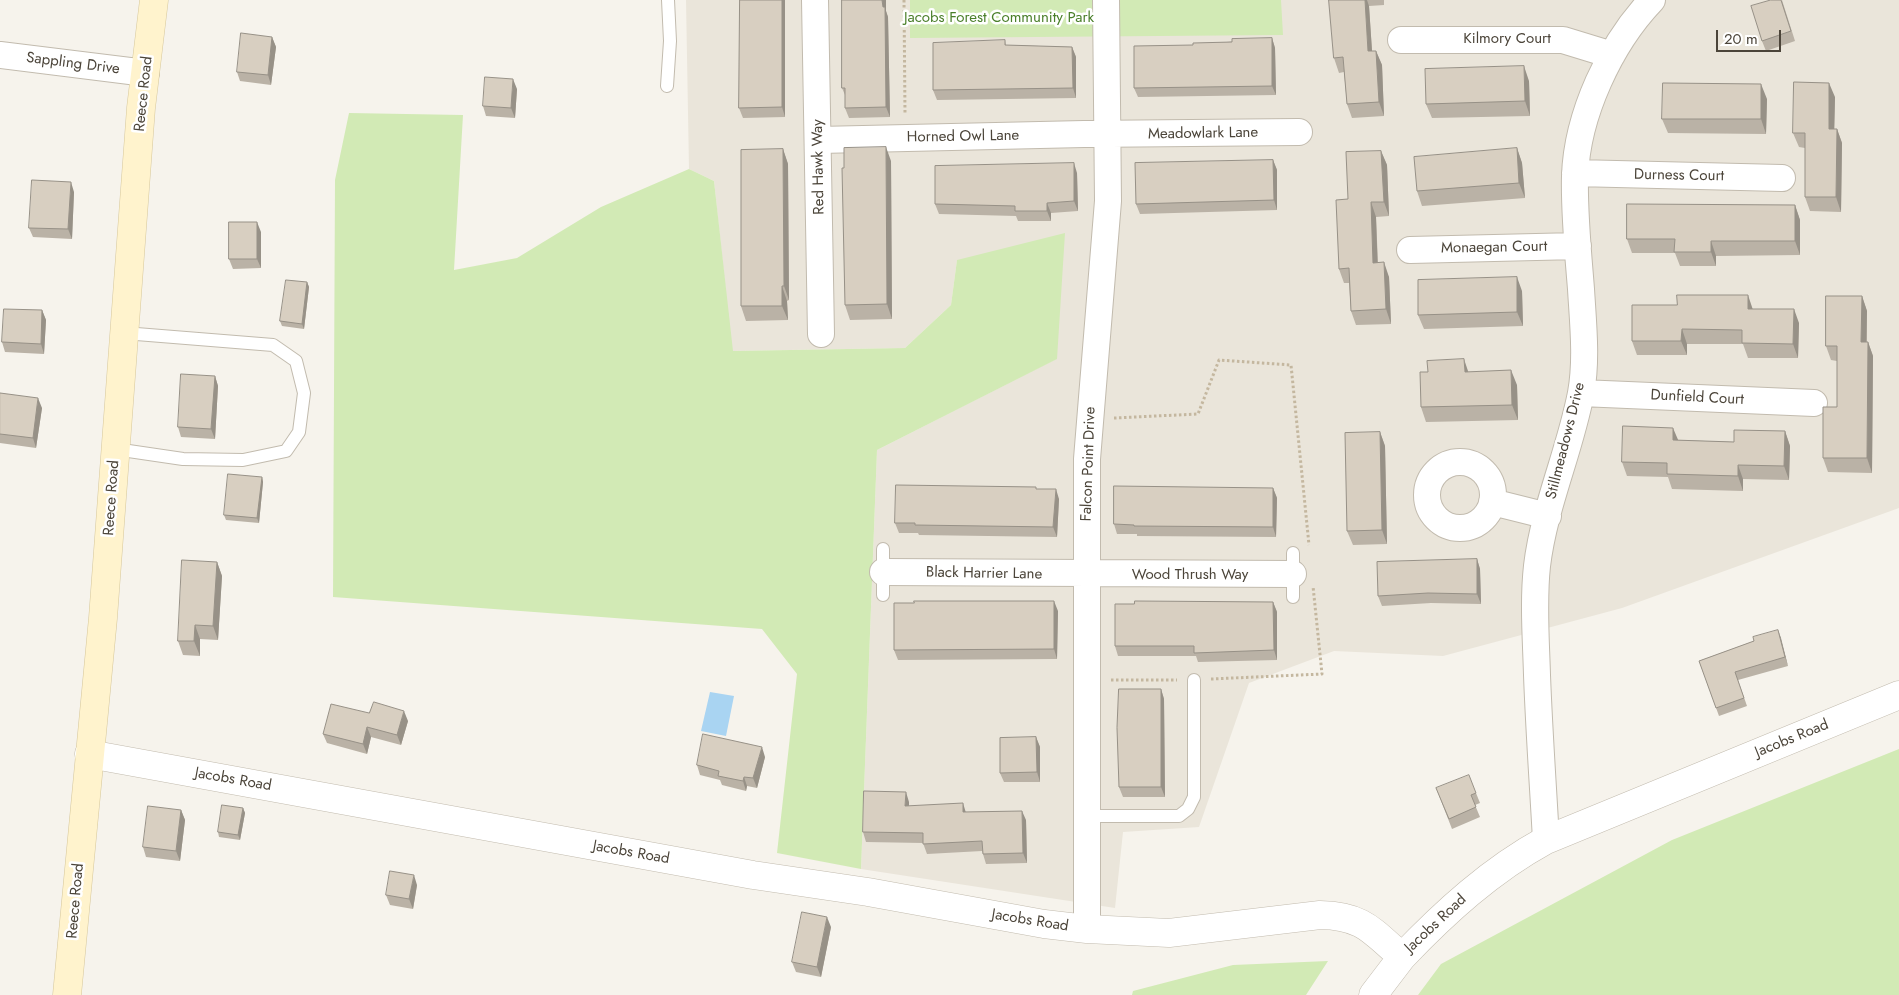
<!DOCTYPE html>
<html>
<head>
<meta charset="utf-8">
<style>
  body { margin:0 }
  #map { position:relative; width:1899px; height:995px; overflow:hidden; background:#f6f3ec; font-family:Jost,sans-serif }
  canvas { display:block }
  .scale { position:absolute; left:1716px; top:30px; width:65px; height:22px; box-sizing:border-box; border:2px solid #4b4439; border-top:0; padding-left:6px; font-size:15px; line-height:18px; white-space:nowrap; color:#4b4439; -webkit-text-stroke:4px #fff; paint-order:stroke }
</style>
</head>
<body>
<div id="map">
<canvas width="1899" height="995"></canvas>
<div class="scale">20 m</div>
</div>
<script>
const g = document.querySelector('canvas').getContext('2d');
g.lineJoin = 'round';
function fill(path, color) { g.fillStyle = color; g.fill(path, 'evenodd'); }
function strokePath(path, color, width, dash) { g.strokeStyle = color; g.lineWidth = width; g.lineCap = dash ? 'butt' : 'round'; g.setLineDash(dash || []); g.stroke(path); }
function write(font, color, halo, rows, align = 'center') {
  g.font = font + ' Jost,sans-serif'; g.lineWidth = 5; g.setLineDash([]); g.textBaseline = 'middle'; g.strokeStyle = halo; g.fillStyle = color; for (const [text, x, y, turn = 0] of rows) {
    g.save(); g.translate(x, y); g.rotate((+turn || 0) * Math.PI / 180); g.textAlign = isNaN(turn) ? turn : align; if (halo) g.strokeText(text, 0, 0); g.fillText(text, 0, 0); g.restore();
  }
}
const residential = new Path2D(`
  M686,0H1899V508L1622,608L1443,656L1334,651L1249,683L1199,827L1123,832L1115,908L861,869L877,450L1056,359L957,260L951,305L905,348L732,351L714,181L689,169Z`);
const green = new Path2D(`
  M910,0H1281L1283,35L910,38Z
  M349,113L463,115L454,270L517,258L601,207L689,169L714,181L733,351L905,348L951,305L957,260L1065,233L1057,359L877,450L861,869L777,853L797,674L762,629L333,597L335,180Z
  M1899,749V995H1418L1441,964L1672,840Z
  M1328,961L1306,995H1132L1133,991L1233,965Z`);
const water = new Path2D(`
  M710,692L734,696L726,736L701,731Z`);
const path = new Path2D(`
  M904,0L905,114
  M1114,418L1198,414L1219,360L1291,365L1309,545
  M1211,679L1322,674L1313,586
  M1111,680H1177`);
const service = new Path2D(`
  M667,86L670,41L668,0
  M115,449L183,459L243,460L286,451L299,432L304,393L296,361L273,345L124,333
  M883,549V595
  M1293,597V553
  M1087,816H1179L1188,809L1194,797V680`);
const minor = new Path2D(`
  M815,0L821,334
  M1401,40H1563L1612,55
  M0,55L146,73
  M819,140L1084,134L1299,132
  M1575,173L1782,178
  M1410,250L1578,246
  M1581,393L1814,403
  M1427 495a33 33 0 1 1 66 0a33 33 0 1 1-66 0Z
  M1492,502L1548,516
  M883,572L1293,574
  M1546,840C1543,785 1539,730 1537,675C1536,639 1533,602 1537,566C1544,507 1570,451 1581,393C1587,359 1583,323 1581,289C1578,251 1574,213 1575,176C1577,115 1610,44 1652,0
  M1087,929V459L1108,201L1106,0`);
const tertiary = new Path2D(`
  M89,754L753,875L868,892L1044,924L1087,929L1169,933L1320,915C1363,916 1371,930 1402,957C1445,912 1491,870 1546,840L1899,695
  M1373,995L1402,957`);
const secondary = new Path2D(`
  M67,995L103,618L141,108L154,0`);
const wall = new Path2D(`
  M740,0H785V117L743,118L739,108Z
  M1329,0H1384V5L1369,6L1372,51H1376L1382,65L1384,116L1352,118L1347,104L1344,72L1339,73L1334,58Z
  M1782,0L1795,41L1766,51L1762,41Z
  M886,11L888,17L890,117L849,118L845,108V95L842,88Z
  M272,37L276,47L271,85L240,81L237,72Z
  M1272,38L1275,48L1276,95L1138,97L1134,88L1193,45Z
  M1005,40L1006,45L1072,47L1076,57V98L937,100L933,90Z
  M1529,81L1530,116L1432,118L1426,104Z
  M517,89L515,118L486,116L483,106Z
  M1835,97L1834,129H1837L1842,143L1841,212L1810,211L1805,197V148L1799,147L1793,133Z
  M1767,99L1766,134L1668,133L1662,119Z
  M1517,148L1522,163L1525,198L1422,206L1417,191Z
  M783,149L788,164L789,300L787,301L788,320L746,321L741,306Z
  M1381,151L1387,165L1389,216L1376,217L1378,263L1389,277L1391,324L1356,325L1351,311L1349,283H1344L1339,269L1348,199Z
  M1273,160L1277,170V210L1140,214L1136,204Z
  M891,161L892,319L850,320L845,305L844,168Z
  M1077,173L1078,211L1051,213V221H1018L1016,216L939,214L935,204Z
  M74,192L72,239L33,237L29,228Z
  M1795,205L1800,220V255L1716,256V266H1680L1675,253H1632L1627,239Z
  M261,232V268L233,269L229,259Z
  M307,282L309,287L304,329L282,326L280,321Z
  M1522,291L1523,326L1424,329L1418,315Z
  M1862,296L1867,311V342H1868L1873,356L1872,473L1828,472L1823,458L1837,407V361L1831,360L1826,346Z
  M1753,309L1799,323L1798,358H1748L1743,344H1687V355H1637L1632,341Z
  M42,310L46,320L44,354L5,352L2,342Z
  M1469,372L1517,385L1518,420L1426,422L1421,407Z
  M215,376L218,386L215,439L181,437L178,427Z
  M0,393L42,408L36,448L0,443Z
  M1785,431L1790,446L1789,480L1743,479V491L1672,489L1668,477L1627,476L1622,462L1678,440L1734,442Z
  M1380,432L1385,446L1387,544L1353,545L1347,531Z
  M262,477L263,482L259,523L226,520L224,515Z
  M1036,487V489L1059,499L1057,537L919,535L918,533H899L895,523Z
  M1273,488L1277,498L1276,537L1137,536V534H1117L1114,524Z
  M1477,559L1480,569L1481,604L1431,603L1382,606L1378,596Z
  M217,562L222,576L218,640L200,639V656L183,655L178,641Z
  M1273,602L1277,612V660L1198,662L1196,656H1118L1115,646Z
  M1058,611L1057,659L898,660L894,650Z
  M1778,630L1788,666L1738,680L1747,706L1719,716L1699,661L1754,641Z
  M1161,689L1164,699L1165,797H1123L1119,787Z
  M369,713L408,721L401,745L371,737L367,754L327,743L323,734Z
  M1036,737L1040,747V782H1004L1000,773Z
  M765,757L757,788L747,786L746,791L722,785L720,780L700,775L697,765Z
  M1436,788L1476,793L1480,803L1475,805L1480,817L1452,829Z
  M909,802V806L966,812L1026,820L1027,863L986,864L983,854L982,851L927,854L923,843L866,842L863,832Z
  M243,808L245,813L240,840L219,837L218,832Z
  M181,810L185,820L180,861L146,857L143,847Z
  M417,885L413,909L390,905L386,895Z
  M831,927L821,977L796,972L792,962Z`);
const shadedWall = new Path2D(`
  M782,0H785V117L782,107Z
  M882,0H886V11L888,17L890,117L886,107Z
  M1365,0H1367L1369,6L1373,66L1368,51Z
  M272,37L276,47L271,85L268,75Z
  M1272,38L1275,48L1276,95L1272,86Z
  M1072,47L1076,57V98L1073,88Z
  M1376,51L1382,65L1384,116L1379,102Z
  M1524,66L1529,81L1530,116L1525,101Z
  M513,79L517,89L515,118L511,108Z
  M1829,83L1835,97L1834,143L1829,129Z
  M1761,84L1767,99L1766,134L1761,119Z
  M1837,129L1842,143L1841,212L1836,197Z
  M886,147L891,161L892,319L887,304Z
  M1517,148L1522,163L1525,198L1519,183Z
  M783,149L788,164L789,300L784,286Z
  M1381,151L1387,165L1389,216L1384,202Z
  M1273,160L1277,170V210L1274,200Z
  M1074,163L1077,173L1078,211L1074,201Z
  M71,182L74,192L72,239L68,229Z
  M1371,202L1376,217L1378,277L1373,263Z
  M1047,203L1051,213V221L1047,211Z
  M1795,205L1800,220V255L1795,241Z
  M257,222L261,232V268L257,259Z
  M1711,241L1716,256V266L1711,252Z
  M1384,262L1389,277L1391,324L1386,309Z
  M1517,277L1522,291L1523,326L1517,312Z
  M307,282L309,287L304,329L302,324Z
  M782,286L787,301L788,320L782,306Z
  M1748,295L1753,310L1748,309Z
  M1862,296L1867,311L1866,357L1861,342Z
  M1794,309L1799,323L1798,358L1793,344Z
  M42,310L46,320L44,354L41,344Z
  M1682,329L1687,344V355L1681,341Z
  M1868,342L1873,356L1872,473L1867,458Z
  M1464,359L1469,374L1465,372Z
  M1511,370L1517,385L1518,420L1512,405Z
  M215,376L218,386L215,439L211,429Z
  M38,398L42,408L36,448L33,438Z
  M1673,428L1679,442L1673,440Z
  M1785,431L1790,446L1789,480L1784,466Z
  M1380,432L1385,446L1387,544L1382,530Z
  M1738,465L1743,479V491L1738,476Z
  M262,477L263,482L259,523L257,518Z
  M1273,488L1277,498L1276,537L1273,527Z
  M1056,489L1059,499L1057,537L1053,527Z
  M1477,559L1480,569L1481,604L1477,594Z
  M217,562L222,576L218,640L213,626Z
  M1054,601L1058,611L1057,659L1054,649Z
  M1273,602L1277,612V660L1274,650Z
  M195,625L200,639V656L194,641Z
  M1778,630L1781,638L1788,666L1785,657Z
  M1161,689L1164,699L1165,797L1161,787Z
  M404,711L408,721L401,745L397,735Z
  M367,727L371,737L367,754L363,744Z
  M1036,737L1040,747V782L1037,772Z
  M762,747L765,757L757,788L753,778Z
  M744,777L747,786L746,791L743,781Z
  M906,792L909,802V816L905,806Z
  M963,803L966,813L963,812Z
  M243,808L245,813L240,840L238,835Z
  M181,810L185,820L180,861L176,851Z
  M1022,811L1026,820L1027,863L1023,853Z
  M414,875L417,885L413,909L409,899Z
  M827,917L831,927L821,977L817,967Z`);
const building = new Path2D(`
  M740,0H782V107L739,108Z
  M842,0H882L883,7H885L886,107L845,108V88H842Z
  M1329,0H1365L1368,51H1376L1379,102L1347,104L1343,57L1334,58Z
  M1771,0H1781L1791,31L1762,41L1751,6Z
  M241,33L272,37L268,75L237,72Z
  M1272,38V86L1134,88V46L1193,45V43L1232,42V39Z
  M1005,40V45L1072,47L1073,88L933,90V43Z
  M1524,66L1525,101L1426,104L1425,69Z
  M485,77L513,79L511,108L483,106Z
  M1794,82L1829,83V129H1837L1836,197H1805V133H1793Z
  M1663,83L1761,84V119H1662Z
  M886,147L887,304L845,305L842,168H844V148Z
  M1517,148L1519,183L1417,191L1414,157Z
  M783,149L784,286H782V306H741V150Z
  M1381,151L1384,202H1371L1373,263L1384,262L1386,309L1351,311L1349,268L1339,269L1336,200L1348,199L1346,152Z
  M1273,160L1274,200L1136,204L1135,163Z
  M1074,163V201L1047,203V211H1015V206L935,204V166Z
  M32,180L71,182L68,229L29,228Z
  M1627,204L1795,205V241H1711V252H1674L1675,239H1627Z
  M229,222H257V259H229Z
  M1517,277V312L1418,315V280Z
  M286,280L307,282L302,324L280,321Z
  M1677,295H1748V309H1794L1793,344L1742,343V330L1682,329L1681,341H1632V305H1677Z
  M1826,296H1862L1861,342H1868L1867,458H1823V407H1837V346H1826Z
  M4,309L42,310L41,344L2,342Z
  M1464,359L1465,372L1511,370L1512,405L1421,407L1420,372H1428L1427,361Z
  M181,374L215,376L211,429L178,427Z
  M0,393L38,398L33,438L0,434Z
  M1623,426L1673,428V440L1734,442V430L1785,431L1784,466L1738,465V476L1667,474V463L1622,462Z
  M1380,432L1382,530L1347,531L1345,433Z
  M228,474L262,477L257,518L224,515Z
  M896,485L1036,487V489H1056L1053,527L915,525V523H895Z
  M1114,486L1273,488V527L1134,526V525L1114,524Z
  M1477,559V594L1428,593L1378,596L1377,562Z
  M182,560L217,562L213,626L195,625L194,641H178Z
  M914,601H1054V649L894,650V603H914Z
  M1135,601L1273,602L1274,650L1194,653V646H1115V604H1134Z
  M1778,630L1785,657L1735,672L1744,698L1716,708L1699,661L1754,641L1753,637Z
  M1119,689H1161V787H1119L1117,728Z
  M374,702L404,711L397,735L367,727L363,744L323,734L331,704L369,713Z
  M703,734L762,747L753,778L744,777L743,781L718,776L719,771L697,765Z
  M1036,737L1037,772L1000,773V738Z
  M1469,775L1476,793L1471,795L1476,807L1449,819L1436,788Z
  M864,791L906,792L905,806L963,803V812L1022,811L1023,853L983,854L982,841L923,844V833L863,832Z
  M222,805L243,808L238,835L218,832Z
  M148,806L181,810L176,851L143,847Z
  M390,871L414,875L409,899L386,895Z
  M802,912L827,917L817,967L792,962Z`);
const parkNames = [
  ["Jacobs Forest Community Park",999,18]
];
const streetNames = [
  ["Kilmory Court",1507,39],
  ["Sappling Drive",73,64,7],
  ["Reece Road",144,94,-84],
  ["Meadowlark Lane",1203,134,-1],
  ["Horned Owl Lane",963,137,-1],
  ["Red Hawk Way",819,167,-91],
  ["Durness Court",1679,176,1],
  ["Monaegan Court",1494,248,-1],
  ["Dunfield Court",1697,398,3],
  ["Stillmeadows Drive",1566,441,-76],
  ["Falcon Point Drive",1089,464,-88],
  ["Reece Road",112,498,-86],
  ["Black Harrier Lane",984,574,1],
  ["Wood Thrush Way",1190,575],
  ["Jacobs Road",1792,739,-22],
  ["Jacobs Road",233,780,10],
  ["Jacobs Road",631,853,10],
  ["Reece Road",76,901,-85],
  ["Jacobs Road",1030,921,9],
  ["Jacobs Road",1436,924,-43]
];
fill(residential, '#eae5da');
fill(green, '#d2eab5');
fill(water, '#a9d4f2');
strokePath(service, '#c2bbae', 14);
strokePath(minor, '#c2bbae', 28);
strokePath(tertiary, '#c2bbae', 29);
strokePath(secondary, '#d6c79b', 29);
strokePath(path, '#c4b79f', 3, [2.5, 2.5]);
strokePath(service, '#fff', 12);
strokePath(minor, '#fff', 26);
strokePath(tertiary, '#fff', 28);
strokePath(secondary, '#fff3cd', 28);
fill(wall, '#bab2a6');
fill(shadedWall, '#979187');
fill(building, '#d8cfc1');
strokePath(building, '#979187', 1);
write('15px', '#4a7f2a', '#fff', parkNames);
write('15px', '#4b4439', '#fff', streetNames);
</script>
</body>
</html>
